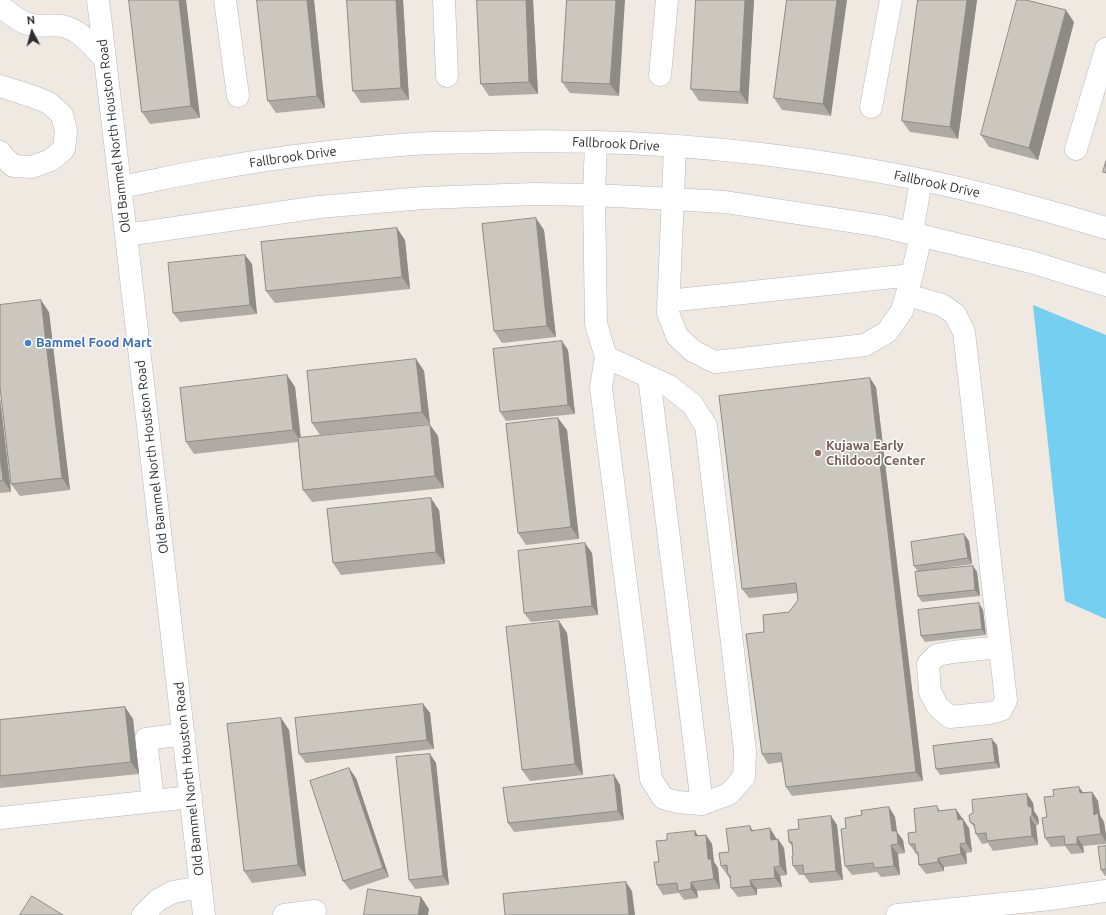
<!DOCTYPE html>
<html>
<head>
<meta charset="utf-8">
<style>
  body { margin:0 }
  #map { position:relative; width:1106px; height:915px; overflow:hidden; background:#efe9e1; font-family:Ubuntu,sans-serif }
  canvas { display:block }
  .north { position:absolute; left:12px; top:12px; width:40px; height:40px; -webkit-text-stroke:3px #fff; paint-order:stroke; rotate:354deg; font-size:11px; font-weight:700; line-height:16px; text-align:center; color:#2e2e2e }
  .north::after { content:''; display:block; margin:auto; width:14px; height:18px; background:#2e2e2e; clip-path:polygon(50% 0,100% 100%,50% 72%,0 100%) }
</style>
</head>
<body>
<div id="map">
<canvas width="1106" height="915"></canvas>
<div class="north">N</div>
</div>
<script>
const g = document.querySelector('canvas').getContext('2d');
g.lineJoin = 'round';
function fill(path, color) { g.fillStyle = color; g.fill(path, 'evenodd'); }
function strokePath(path, color, width, dash) { g.strokeStyle = color; g.lineWidth = width; g.lineCap = dash ? 'butt' : 'round'; g.setLineDash(dash || []); g.stroke(path); }
function write(font, color, halo, rows, align = 'center') {
  g.font = font + ' Ubuntu,sans-serif'; g.lineWidth = 3; g.setLineDash([]); g.textBaseline = 'middle'; g.strokeStyle = halo; g.fillStyle = color; for (const [text, x, y, turn = 0] of rows) {
    g.save(); g.translate(x, y); g.rotate((+turn || 0) * Math.PI / 180); g.textAlign = isNaN(turn) ? turn : align; if (halo) g.strokeText(text, 0, 0); g.fillText(text, 0, 0); g.restore();
  }
}
const water = new Path2D(`
  M1033,305L1106,335V619L1065,601Z`);
const minor = new Path2D(`
  M98,0L126,235L204,915
  M225,0L238,96
  M444,0L447,76
  M0,6C8,12 18,21 28,24C39,28 51,24 62,26C80,29 93,47 105,59
  M660,75L667,0
  M0,86L34,97L49,103L62,115L66,131L64,149L51,160L32,167L13,166L1,154L0,152
  M871,107L891,0
  M596,142L594,195L596,324L606,357L601,387L651,779L663,798L677,802L702,804L729,794L744,777L745,751L706,426L692,404L669,386L606,357
  M675,147L668,313L677,336L693,351L715,362L865,345L887,332L902,311L912,275L921,235
  M1076,149L1106,49
  M120,187C153,181 186,173 219,168C283,156 348,149 413,144C438,142 463,143 488,142C621,138 761,149 892,174C964,187 1036,207 1106,228
  M912,232L921,180
  M126,235L319,207L424,198L533,194L594,195L673,199L725,202L881,226L1031,262L1106,285
  M907,295L942,305L955,314L964,332L1006,700L1001,710L990,713L950,717L938,707L930,692L928,664L937,655L953,652L1000,647
  M668,301L912,275
  M649,377L702,804
  M153,801L146,739L184,734
  M0,818L191,797
  M143,915L158,900L173,892L201,887
  M284,915L315,911
  M897,915L1050,899L1106,891`);
const wall = new Path2D(`
  M129,0H186L200,118L150,124L142,112Z
  M257,0H314L325,108L276,113L268,101Z
  M347,0H403L409,100L361,103L353,91Z
  M477,0H533L538,94L489,96L481,84Z
  M567,0L619,96L570,93L562,82Z
  M696,0H754L748,104L699,101L691,89Z
  M787,0L831,116L782,110L774,98Z
  M918,0H977L958,139L910,132L902,121Z
  M1074,22L1038,160L989,147L981,135Z
  M544,230L556,337L502,343L494,331Z
  M405,240L410,289L275,303L266,291Z
  M245,255L252,264L257,314L180,322L173,313Z
  M49,312L70,490L20,496L11,484Z
  M568,350L575,414L506,421L500,412Z
  M416,359L424,371L430,424L320,435L312,423Z
  M287,375L295,387L301,438L430,425L438,436L444,488L312,502L303,490L298,442L194,454L186,442Z
  M876,387L923,781L792,796L786,787L782,762L768,764L762,754L764,632L789,612L798,600L797,593L749,598L742,589Z
  M0,398L11,492L0,493Z
  M558,418L567,430L579,539L526,545L518,533Z
  M439,510L445,564L341,575L333,563Z
  M969,541L972,564L918,572L914,566Z
  M592,553L598,615L531,622L524,613Z
  M973,566L977,572L980,596L922,602L918,596Z
  M983,610L986,635L925,642L921,636Z
  M559,621L567,633L583,775L530,781L522,770Z
  M423,704L430,713L434,749L306,763L299,754Z
  M125,707L133,719L139,774L0,788V720Z
  M281,718L289,730L306,876L252,883L244,871Z
  M997,745L1000,768L940,775L936,769Z
  M430,754L436,763L449,885L415,889L409,880Z
  M614,775L620,785L624,820L514,832L508,823Z
  M356,778L389,877L350,890L343,881Z
  M1083,792H1092L1098,801L1100,815L1104,822L1106,835V844L1083,846L1084,853L1071,854L1065,846L1051,847L1045,838L1047,817Z
  M1027,794L1033,803L1034,811L1038,817L1039,824L1036,826L1038,845L993,851L988,843L982,844L976,834L975,828L970,822Z
  M937,806L940,811L963,818V819L969,828L972,852L966,853L967,864L944,867V871L926,874L919,865L918,856L909,844L916,832Z
  M889,807L895,817L897,832L903,840L905,853L898,854L900,875L881,877L877,872L852,875L845,866L862,815Z
  M831,816L837,825L843,880L810,883L804,875H799L793,866V856L792,846L789,842L799,829Z
  M750,826L753,830L776,838L777,839H778L784,848L787,875L780,876L782,887L757,889V895L738,897L731,888L730,879L721,866L729,852Z
  M706,835L712,844L714,862L718,868L720,889L697,891L698,898L684,900L679,893L663,895L657,885L659,862L698,836Z
  M1106,846V876H1105L1101,870Z`);
const shadedWall = new Path2D(`
  M179,0H186L200,118L191,106Z
  M307,0H314L325,108L317,96Z
  M396,0H403L409,100L401,88Z
  M526,0H533L538,94L529,82Z
  M616,0H625L619,96L610,84Z
  M745,0H754L748,104L740,92Z
  M837,0H847L831,116L823,104Z
  M967,0H977L958,139L950,127Z
  M1066,10L1074,22L1038,160L1029,148Z
  M536,218L544,230L556,337L547,326Z
  M397,228L405,240L410,289L402,277Z
  M245,255L252,264L257,314L250,305Z
  M41,300L49,312L70,490L62,478Z
  M562,341L568,350L575,414L568,405Z
  M416,359L424,371L430,424L422,412Z
  M287,375L295,387L301,442L293,430Z
  M870,378L876,387L923,781L916,772Z
  M0,398L11,492L3,480L0,456Z
  M558,418L567,430L579,539L571,527Z
  M430,425L438,436L444,488L435,476Z
  M431,498L439,510L445,564L436,552Z
  M964,534L969,541L972,564L968,558Z
  M585,543L592,553L598,615L592,606Z
  M973,566L977,572L980,596L975,590Z
  M979,603L983,610L986,635L982,629Z
  M559,621L567,633L583,775L575,764Z
  M423,704L430,713L434,749L427,740Z
  M125,707L133,719L139,774L131,762Z
  M281,718L289,730L306,876L298,865Z
  M992,739L997,745L1000,768L995,762Z
  M430,754L436,763L449,885L443,876Z
  M349,768L356,778L389,877L383,868Z
  M614,775L620,785L624,820L618,811Z
  M1079,787L1086,796L1080,793Z
  M1092,792L1098,801L1100,815L1104,822L1106,835V842L1101,834L1094,815Z
  M1027,794L1033,803L1034,811L1038,817L1039,824L1032,815L1028,806Z
  M889,807L895,817L897,832L903,840L905,853L898,844L892,831Z
  M956,809L969,828L972,852L966,843L958,820Z
  M831,816L837,825L843,880L836,871Z
  M1030,817L1036,826L1038,845L1032,836Z
  M770,828L776,838L778,849L771,840Z
  M695,831L701,840L695,836Z
  M706,835L712,844L714,862L718,868L720,889L714,879L708,859Z
  M1077,837L1083,846L1084,853L1077,844Z
  M778,839L784,848L787,875L780,866Z
  M960,844L966,853L967,864L961,854Z
  M891,845L898,854L900,875L894,866Z
  M938,858L944,867V871L938,862Z
  M774,867L780,876L782,887L775,878Z
  M750,880L757,889V895L751,886Z
  M626,882L632,891L635,915H629Z
  M691,882L697,891L698,898L691,889Z
  M421,897L429,909L428,915H418Z`);
const building = new Path2D(`
  M129,0H179L191,106L142,112Z
  M257,0H307L317,96L268,101Z
  M347,0H396L401,88L353,91Z
  M477,0H526L529,82L481,84Z
  M567,0H616L610,84L562,82Z
  M696,0H745L740,92L691,89Z
  M787,0H837L823,104L774,98Z
  M918,0H967L950,127L902,121Z
  M1017,0H1026L1066,10L1029,148L981,135Z
  M1106,161V173L1103,172Z
  M536,218L547,326L494,331L482,224Z
  M397,228L402,277L266,291L261,242Z
  M245,255L250,305L173,313L168,263Z
  M41,300L62,478L11,484L0,387V305Z
  M562,341L568,405L500,412L493,349Z
  M416,359L422,412L312,423L307,371Z
  M287,375L293,430L186,442L180,388Z
  M870,378L916,772L786,787L781,753L762,754L746,634L764,632L763,615L789,612L798,600L796,583L742,589L719,396Z
  M558,418L571,527L518,533L506,424Z
  M430,425L435,476L303,490L298,438Z
  M0,456L3,480L0,481Z
  M431,498L436,552L333,563L327,509Z
  M964,534L968,558L914,566L911,542Z
  M585,543L592,606L524,613L518,551Z
  M973,566L975,590L918,596L915,572Z
  M979,603L982,629L921,636L918,610Z
  M559,621L575,764L522,770L506,627Z
  M423,704L427,740L299,754L295,718Z
  M125,707L131,762L0,776V720Z
  M281,718L298,865L244,871L227,724Z
  M992,739L995,762L936,769L933,746Z
  M430,754L443,876L409,880L396,757Z
  M349,768L383,868L343,881L310,781Z
  M614,775L618,811L508,823L503,788Z
  M1079,787L1080,793L1092,792L1094,815L1098,813L1101,834L1077,837V844L1065,845L1064,836L1045,838L1042,818L1047,817L1044,797L1054,796L1053,790Z
  M1027,794L1028,806L1032,808V815L1030,817L1032,836L987,841L986,833L976,834L974,824L970,822L969,815L973,813L972,800Z
  M937,806L938,811L956,809L958,820L963,819L966,843L960,844L961,854L938,858V862L919,865L918,852L916,853L915,844H909L908,833L916,832L914,809Z
  M889,807L892,831H897L898,844L891,845L894,866L874,868L873,863L845,866L841,829L846,828L845,818L862,815L861,811Z
  M831,816L836,871L804,874L803,865L793,866L792,856H793L792,842H789L788,830L799,829L798,820Z
  M750,826L751,831L770,828L771,840L778,839L780,866L774,867L775,878L750,880L751,886L731,888L730,875H728L727,865L721,866L719,853L729,852L726,829Z
  M695,831V836L706,835L708,859H711L714,879L691,882V889L678,891L677,883L657,885L654,862H659L656,841L667,840V834Z
  M1106,846V869L1101,870L1098,847Z
  M626,882L629,915H505L503,894Z
  M368,889L421,897L418,915H364Z
  M32,896L63,915H20Z`);
const markers = [
  [28,343,4,"#3f7fe0"],
  [818,453,4,"#8d6e63"]
];
const streetNames = [
  ["Old Bammel North Houston Road",114,136,-97],
  ["Fallbrook Drive",616,144,3],
  ["Fallbrook Drive",293,157,-8],
  ["Fallbrook Drive",937,184,12],
  ["Old Bammel North Houston Road",152,457,-97],
  ["Old Bammel North Houston Road",189,779,-96]
];
const shopNames = [
  ["Bammel Food Mart",36,343]
];
const educationNames = [
  ["Kujawa Early",826,446],
  ["Childood Center",826,461]
];
fill(water, '#75cff0');
strokePath(minor, '#b4b7c1', 23);
strokePath(minor, '#fff', 22);
fill(wall, '#afaba4');
fill(shadedWall, '#8e8b86');
fill(building, '#cbc7bf');
strokePath(building, '#8e8b86', 1);
for (const [x, y, r, color] of markers) { const dot = new Path2D(); dot.arc(x, y, r, 0, 2 * Math.PI); g.fillStyle = color; g.fill(dot); strokePath(dot, '#fff', 1.5); }
write('13px', '#2e2e2e', '#fff', streetNames);
write('bold 13px', '#366cbe', '#fff', shopNames, 'left');
write('bold 13px', '#785e54', '#fff', educationNames, 'left');
</script>
</body>
</html>
